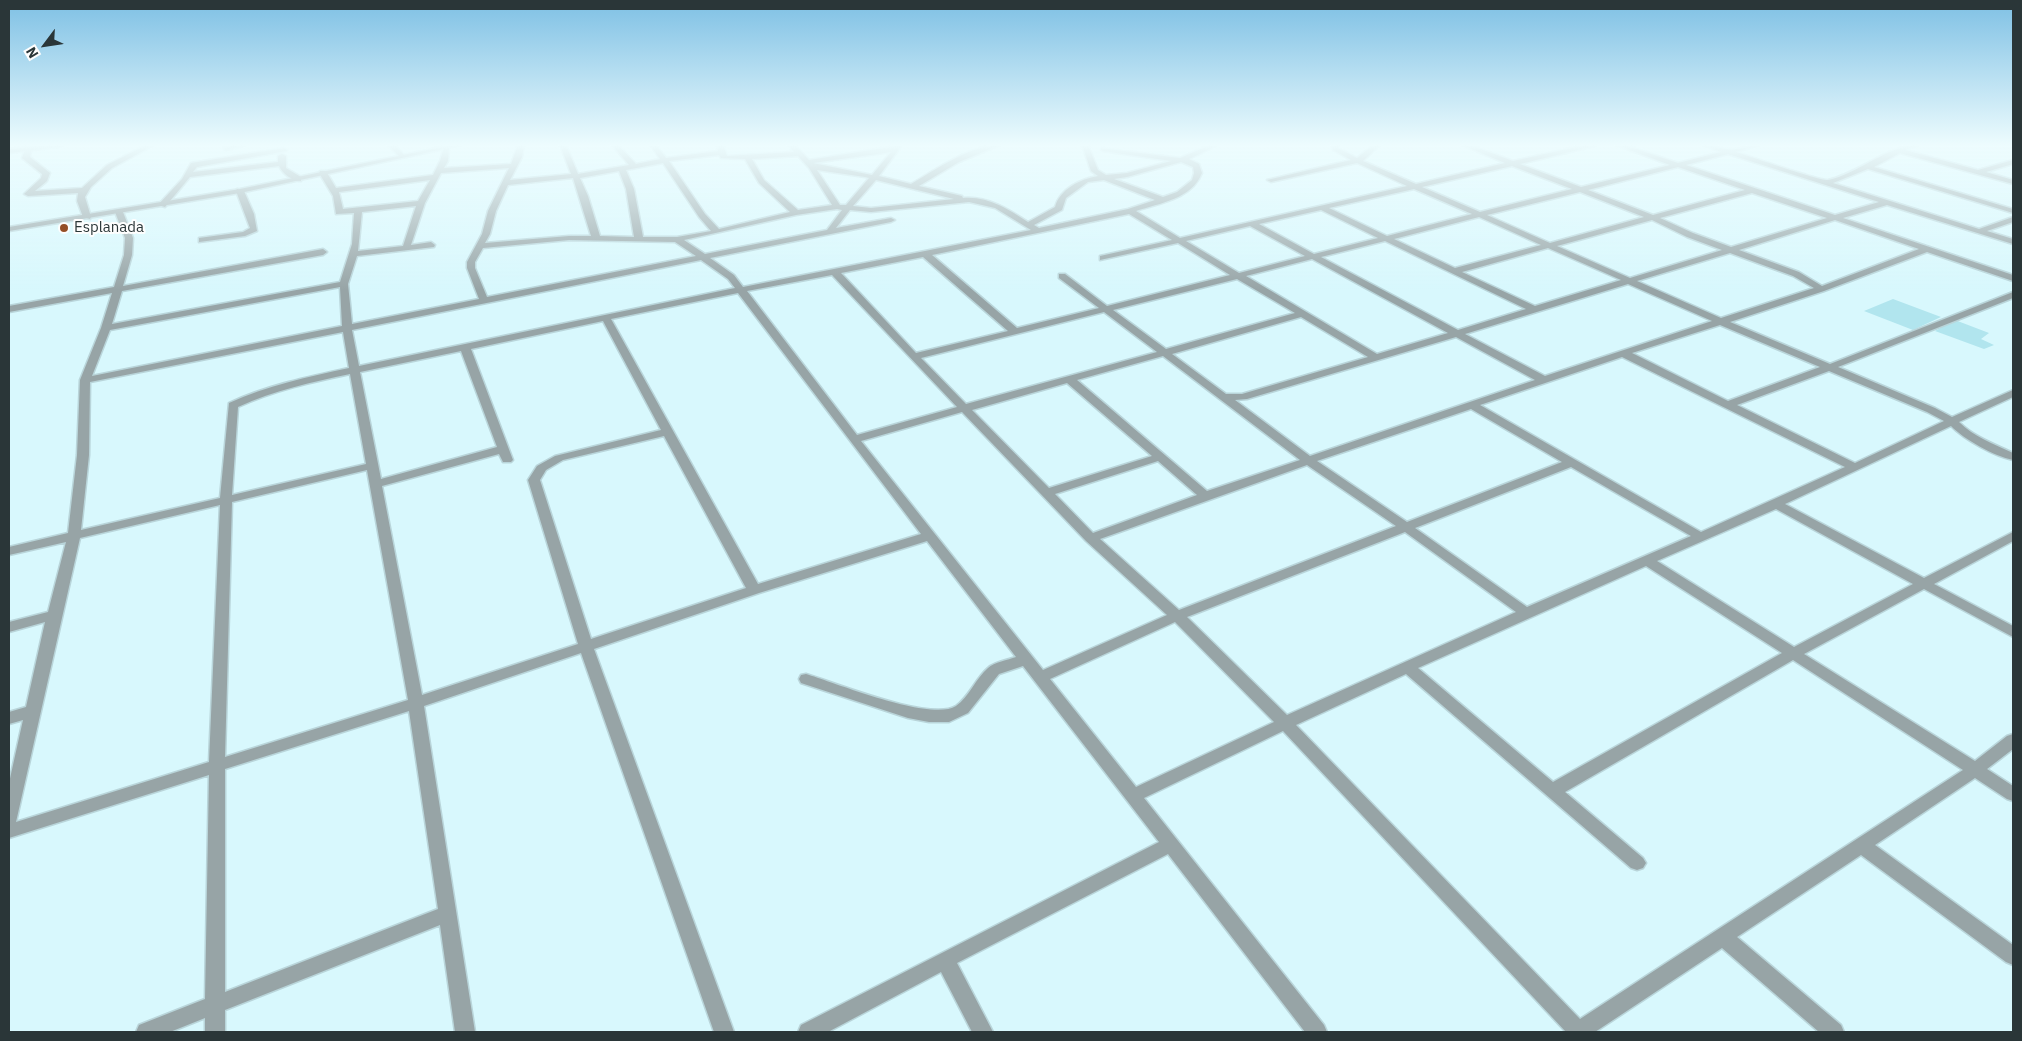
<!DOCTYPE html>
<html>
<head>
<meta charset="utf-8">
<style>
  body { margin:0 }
  #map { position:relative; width:2022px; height:1041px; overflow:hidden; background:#d8f8fd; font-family:"IBM Plex Sans",sans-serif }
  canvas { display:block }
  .frame { position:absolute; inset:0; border:10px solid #2a3638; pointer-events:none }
  .north { position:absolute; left:20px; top:20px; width:50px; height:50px; -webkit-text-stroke:4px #fefefe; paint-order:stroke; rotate:239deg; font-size:14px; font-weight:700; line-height:20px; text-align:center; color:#2a3638 }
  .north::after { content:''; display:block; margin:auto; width:18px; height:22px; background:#2a3638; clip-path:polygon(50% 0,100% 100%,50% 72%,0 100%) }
</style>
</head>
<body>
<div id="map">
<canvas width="2022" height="1041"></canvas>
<div class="frame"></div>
<div class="north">N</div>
</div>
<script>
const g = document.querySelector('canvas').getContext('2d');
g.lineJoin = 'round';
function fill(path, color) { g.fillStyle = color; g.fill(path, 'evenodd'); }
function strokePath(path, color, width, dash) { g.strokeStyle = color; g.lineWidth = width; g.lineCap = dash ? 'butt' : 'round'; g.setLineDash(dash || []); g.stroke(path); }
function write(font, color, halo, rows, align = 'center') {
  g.font = font + ' "IBM Plex Sans",sans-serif'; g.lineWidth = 4; g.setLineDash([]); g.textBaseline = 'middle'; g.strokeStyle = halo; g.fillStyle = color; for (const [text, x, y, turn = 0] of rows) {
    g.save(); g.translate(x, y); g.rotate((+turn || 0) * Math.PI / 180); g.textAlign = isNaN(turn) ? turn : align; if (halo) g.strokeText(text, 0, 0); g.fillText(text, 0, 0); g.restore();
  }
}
const green = new Path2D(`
  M1893,299L1941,317L1913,330L1864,311Z
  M1955,320L1989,333L1981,339L1994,345L1984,349L1935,331Z`);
const minor = new Path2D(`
  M146,145H154L112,168L91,187L85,197L91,217L90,219L83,217L77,201L78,193L28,196L24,194L41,178L42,174L22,158L26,147L31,148L30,157L50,173L47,181L35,191L82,188L107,165Z
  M233,145H247L226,150L223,148Z
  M388,145H395L404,155V157H400Z
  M518,145H524L522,157L510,180L571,174L560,145H566L578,174L629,165L612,145H618L636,164L660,159L650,145H656L666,158L718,151L717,145H723L727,156L794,152L788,145H795L809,160L902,145L879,176L911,184C937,169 970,145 1000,145L959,162L919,186L962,196L963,198C988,196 1008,209 1028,222L1055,207C1060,189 1080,179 1098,176L1091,171L1082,145H1088L1098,170L1106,175L1127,173L1171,161L1103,151L1101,150V148L1180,158L1210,145H1218L1189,159L1199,164L1202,173C1192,199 1160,203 1136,211L1180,238L1407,186L1357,163L1271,182L1267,180L1351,160L1333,150L1332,145H1338V148L1357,158L1373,145H1380L1363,161L1416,184L1505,163L1462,145H1470L1513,161L1585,145H1596L1595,146L1520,164L1581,187L1670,165L1616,145H1625L1678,163L1721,152L1703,145C1712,145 1719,148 1727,149C1737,151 1750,145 1760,145L1736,152C1749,156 1820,181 1828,180C1857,174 1892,143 1919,145L1905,150L1978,170L2013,160V164L1986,172L2013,180V184L1900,153L1874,167L2013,209V213L1868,169L1833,183L1979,229L2013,217V222L1987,231L2013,239V244L1887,205L1843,218L2013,275V281L1927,252L1824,291L1730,322L1830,364L2013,292V298L1838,367L1935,408L1952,417L2013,390V397L1959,422C1974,437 1994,444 2013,453V460C1994,456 1965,440 1951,426L1785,504L1924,578L2013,532V541L1934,584L2013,626V637L1924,589L1804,654L1975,761L2007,736L2013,734V749L1987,769L2013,786V801L2007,799L1975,778L1875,845L2013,945V965L2006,962L1861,855L1737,937L1841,1025L1844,1032H1819L1722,948L1595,1032H1566L1283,731L1144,798L1324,1025L1327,1032H1305L1168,854L957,963L993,1032H972L941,972L828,1032H798L801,1025L1159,842L1023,666L999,674L968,713L949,722H929L908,718L801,683L799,679L801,675L806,674C836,683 931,722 956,706C969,697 976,678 988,668C994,662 1008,660 1016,657L927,541L759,593L594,649L734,1032H714L581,653L424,706L475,1032H455L440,925L225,1010V1032H205V1018L170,1032H136L139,1025L205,999L209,775L9,838V783L23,720L9,724V712L26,707L45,622L9,632V622L48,612L66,542L9,555V547L68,533L77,455L80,380L101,328L112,293L9,312V306L114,287L124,255L125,238L115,212L119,210L123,212L133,238L132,255L123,286L323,249L327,252L323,255L122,291L112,324L340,282L352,244L354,213L336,214L333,196L319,173L320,171H326L336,188L433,175L440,161L444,147L449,148L448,161L444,168L511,164ZM891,152L872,175L813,163ZM1728,154L1879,202L1835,215L1686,165ZM719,155L721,158L745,159L759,183L790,212L719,229L705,214L669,161ZM798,156L809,168L832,205L798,210L764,180L752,159ZM1181,162L1193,167L1194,173L1192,180L1177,192L1163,197L1114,179L1127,177ZM663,163L699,217L711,231L677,237H643L634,189L626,170ZM1512,166L1572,189L1480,212L1422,187ZM1678,167L1745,190L1653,215L1588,190ZM509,168L488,211L482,234L467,262V268L479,299L352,324L348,284L357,256L434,247L435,245L431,242L411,245L425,203L441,173ZM817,170L865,177L869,178L846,205H840ZM619,171L626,189L634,237L600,236L588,196L580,178ZM573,178L591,236H569L485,243L490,234L496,211L508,185ZM430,180L418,201L343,209L339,192ZM876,180L954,199L871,208L853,206ZM1104,180L1155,200L1128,209L1039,228L1034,225L1062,210L1066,198L1088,182ZM1414,189L1472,214L1387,236L1329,208ZM1580,192L1644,217L1550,243L1487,215ZM1752,193L1827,218L1731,247L1693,233L1660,218ZM969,202L995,208L1031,230L743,287L734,275L710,258L891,222L895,220L891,218L836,228L850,210L871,212ZM416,206L403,246L358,251L362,212ZM837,209L842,210L827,230L705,254L684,240L796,215ZM1321,210L1378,238L1314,254L1259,224ZM1129,214L1172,240L1100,256V260L1178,243L1230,275L1107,306L1065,274H1059V278L1099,308L1017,328L932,255ZM1479,217L1541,245L1455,268L1394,239ZM1652,220L1687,237L1722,250L1630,278L1557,246ZM1835,220L1919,249L1822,286L1799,272L1739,250ZM1250,226L1305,256L1239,273L1186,241ZM569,240L675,242L696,256L487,297L475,268V262L483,248ZM1385,241L1526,309L1458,330L1321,257ZM1548,248L1621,280L1535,306L1462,272ZM1730,253L1793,276L1814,288L1721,318L1637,281ZM923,257L1008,331L916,353L841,273ZM1312,259L1448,333L1377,354L1246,276ZM701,260L728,279L735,288L359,366L352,330ZM832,275L957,407L857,435L747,291ZM1237,279L1295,313L1166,349L1113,310ZM1628,284L1712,321L1545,376L1465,334ZM340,287L342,326L92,376L110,330ZM738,293L921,534L758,584L611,319ZM1104,312L1157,352L966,404L921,358ZM1301,317L1368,357L1242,394H1226L1172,354ZM603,321L661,430L555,456L537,466L528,480L578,644L422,695L382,486L499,454L503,462H511L513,460L471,349ZM1720,325L1820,367L1728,401L1632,353ZM343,332L349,368C308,377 268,385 229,403L220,498L81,530L89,455L90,382ZM1456,337L1535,380L1310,456L1235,400L1247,399ZM461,351L497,447L381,479L360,372ZM1163,356L1300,460L1207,491L1077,380ZM1622,357L1845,467L1701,532L1480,405ZM1829,371L1927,412L1944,421L1855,463L1737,405ZM350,374L366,464L232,495L238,407C275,390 312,382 350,374ZM1067,383L1152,456L1049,488L972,410ZM1471,409L1562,462L1407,522L1317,461ZM962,412L1086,541L1167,615L1043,670L861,441ZM664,436L746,588L591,639L540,480L546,470L563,460ZM1158,461L1197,495L1093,533L1055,494ZM1307,465L1396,526L1179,610L1100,539ZM1571,467L1691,536L1527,607L1415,528ZM367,470L408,700L225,757L232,502ZM220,505L209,762L16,822L80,538ZM1776,509L1913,584L1794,647L1657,561ZM1405,532L1516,612L1287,715L1187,617ZM1646,566L1782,653L1553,782L1418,668ZM1175,622L1274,722L1136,787L1050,679ZM1793,660L1963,770L1580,1019L1296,725L1406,674L1631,868L1637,870L1643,868L1646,863L1643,858L1565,792ZM409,711L438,909L225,992V769Z
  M284,148L287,150L286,151L197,167L193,172L278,162V156L282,154L286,156V168L301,177V181C292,181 283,174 279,166L190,177L165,207L158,205L182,179L191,163Z
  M237,189L244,191L254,214L257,231L245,236L199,242V238L243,232L250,228L236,191Z`);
const tertiary = new Path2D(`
  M45,145H63L60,147L9,153V149Z
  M451,145H462L240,193L9,231V227L240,189Z`);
const markers = [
  [64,228,5,"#944e26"]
];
const farPoinames = [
  ["Esplanada",74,228]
];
fill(green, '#b1e5ee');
strokePath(minor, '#b9d5da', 3);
strokePath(tertiary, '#b9d5da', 3);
fill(minor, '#97a4a6');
fill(tertiary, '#97a4a6');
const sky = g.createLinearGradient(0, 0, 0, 290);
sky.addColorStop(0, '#7ec0e4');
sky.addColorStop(0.5, '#edfcfe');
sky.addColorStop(1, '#edfcfe00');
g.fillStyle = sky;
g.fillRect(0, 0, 2022, 290);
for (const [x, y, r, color] of markers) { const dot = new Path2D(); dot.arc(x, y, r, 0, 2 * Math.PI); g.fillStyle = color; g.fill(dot); strokePath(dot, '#fefefe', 2); }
write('15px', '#2a3638', '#fefefe', farPoinames, 'left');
</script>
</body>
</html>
